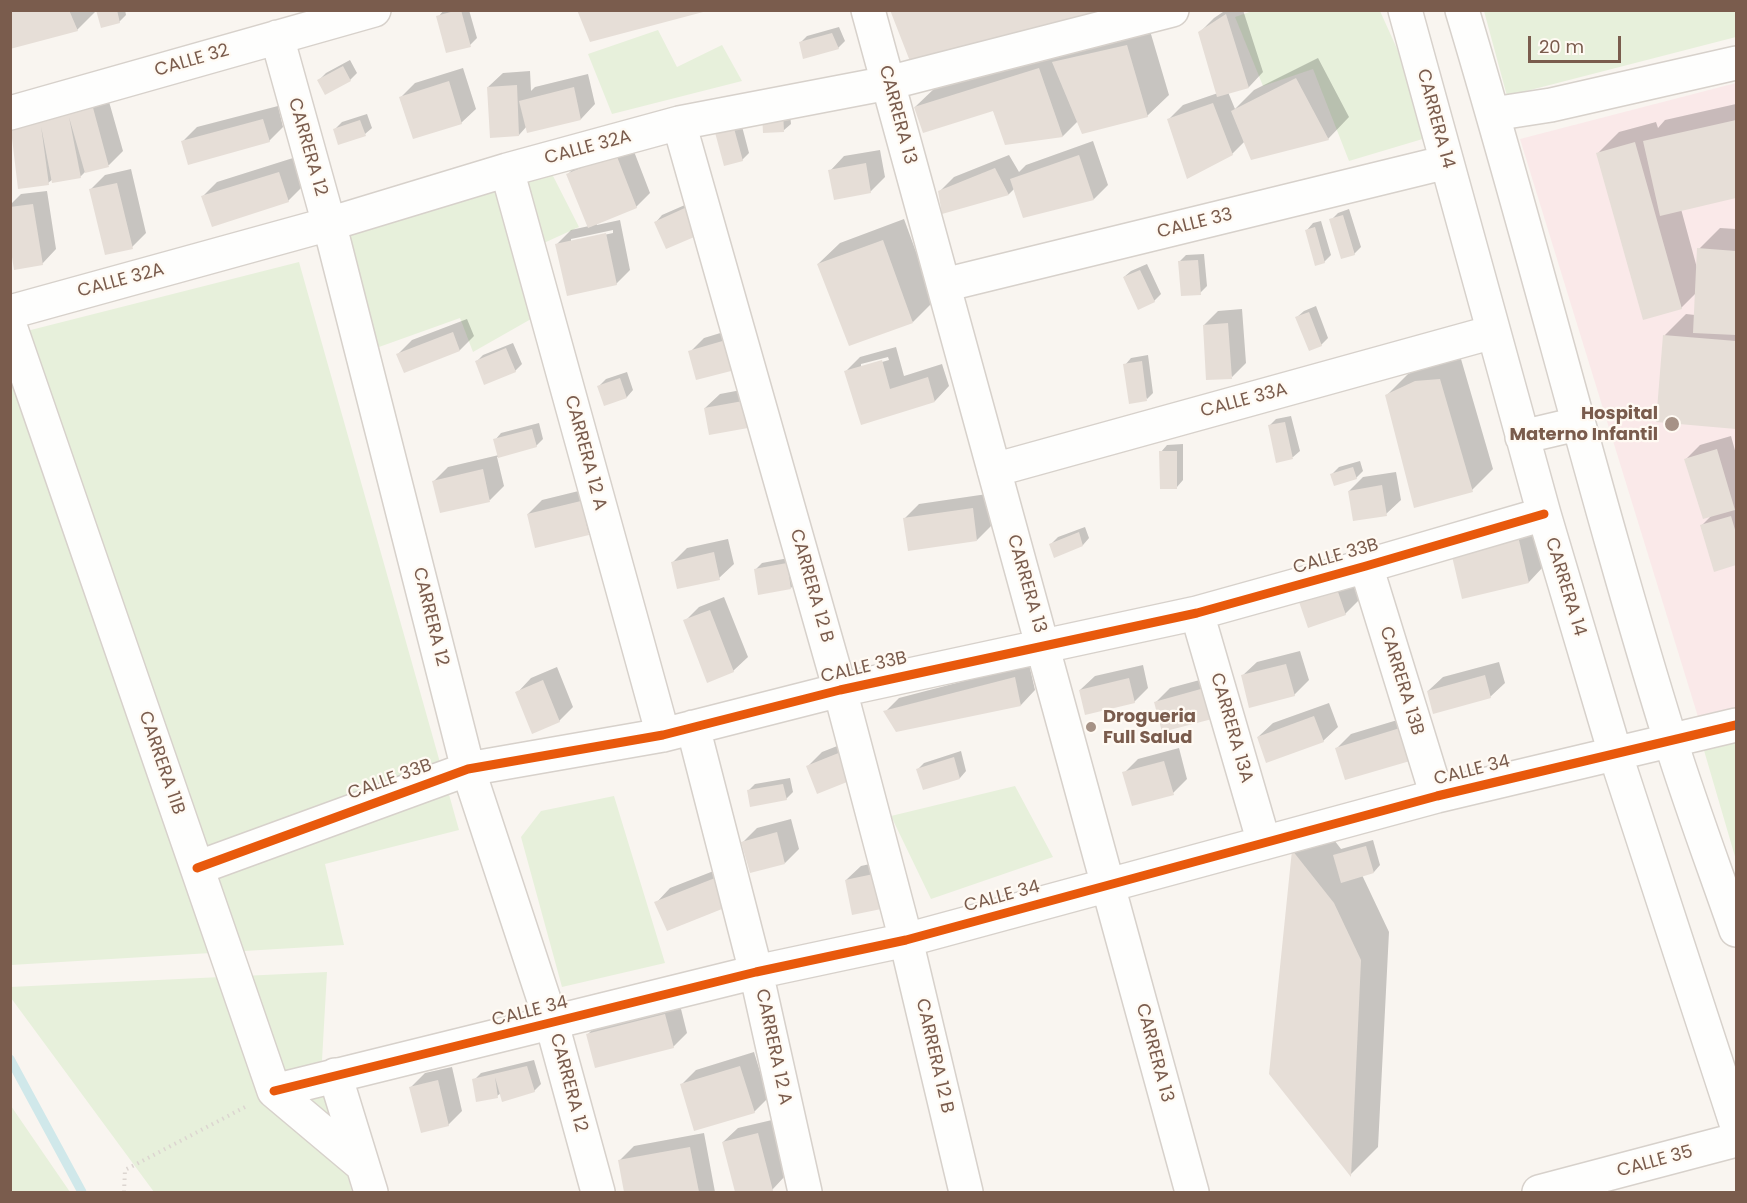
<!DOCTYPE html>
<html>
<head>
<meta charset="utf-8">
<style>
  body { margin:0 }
  #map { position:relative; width:1747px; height:1203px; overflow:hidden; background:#f9f5f0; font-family:Poppins,sans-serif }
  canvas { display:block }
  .frame { position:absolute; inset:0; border:12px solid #7a5c4d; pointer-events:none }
  .scale { position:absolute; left:1528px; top:36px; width:93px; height:27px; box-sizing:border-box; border:3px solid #7a5c4d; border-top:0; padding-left:8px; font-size:18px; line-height:21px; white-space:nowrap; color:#7a5c4d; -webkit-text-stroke:4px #fffaf3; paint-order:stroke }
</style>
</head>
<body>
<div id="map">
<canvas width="1747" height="1203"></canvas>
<div class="frame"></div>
<div class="scale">20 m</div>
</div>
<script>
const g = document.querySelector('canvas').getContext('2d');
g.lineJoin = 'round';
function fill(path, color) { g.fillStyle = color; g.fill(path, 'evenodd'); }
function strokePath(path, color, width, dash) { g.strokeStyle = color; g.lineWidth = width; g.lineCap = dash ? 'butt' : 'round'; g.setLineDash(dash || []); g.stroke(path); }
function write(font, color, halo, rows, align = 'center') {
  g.font = font + ' Poppins,sans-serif'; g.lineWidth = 4.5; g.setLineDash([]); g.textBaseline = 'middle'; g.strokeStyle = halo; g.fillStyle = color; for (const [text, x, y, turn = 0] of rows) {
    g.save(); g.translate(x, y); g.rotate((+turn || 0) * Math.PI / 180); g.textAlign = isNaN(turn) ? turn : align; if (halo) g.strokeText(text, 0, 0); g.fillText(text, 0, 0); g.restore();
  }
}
const medical = new Path2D(`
  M1736,83V709L1699,720L1520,139Z`);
const green = new Path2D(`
  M1255,10L1380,11L1436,135L1349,161L1313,69L1263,86L1235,17Z
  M1484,11H1736V37L1507,96Z
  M658,30L677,67L722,45L742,81L612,114L588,54Z
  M551,172L579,227L535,247L516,182Z
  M494,186L531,319L473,352L460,318L379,347L334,237Z
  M299,262L459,830L325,864L344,945L11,965V335Z
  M1736,740V860L1703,747Z
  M1015,786L1053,857L931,899L891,816Z
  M614,796L665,963L562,987L521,837L541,811Z
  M327,972L321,1078L352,1192H154L11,998L10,987Z
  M11,1106L70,1192H11Z`);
const shadow = new Path2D(`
  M10,10H97L77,30Z
  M97,10H125L126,15L119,22Z
  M444,10H469L477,38L470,45L438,17Z
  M1226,10H1243L1263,72L1249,87L1228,92L1235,109L1254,90L1318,58L1349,117L1328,139L1245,141L1232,154L1169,119L1183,105L1218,93L1199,33L1214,18Z
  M1148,24L1169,95L1147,116L1078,121L1063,136L1006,143L993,110L915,107L937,86Z
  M839,27L845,41L838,48L800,43L807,36Z
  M350,60L357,73L350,80L326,93L319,80L326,73Z
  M463,68L476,109L461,123L401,97L415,83Z
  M530,71L531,91L535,87L588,74L595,104L581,119L527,126L519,135L488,87L503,73Z
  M106,91L123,151L109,165L85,172L80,177L53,179L48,183L10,121Z
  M1736,104V197L1681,209L1697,268L1699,249L1720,228L1736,229V428L1658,421L1665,335L1686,314L1695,315L1696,293L1681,308L1598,153L1619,132L1656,122L1658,128L1665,120Z
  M789,105L791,124L784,130L765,132Z
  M278,106L283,127L269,141H183L197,127Z
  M367,114L372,128L365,134L335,129L342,122Z
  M739,115L749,153L742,160L714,126Z
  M630,141L650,193L636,207L596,223L597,225L620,220L630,270L616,284L557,244L571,230L589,226L568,174L582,160ZM613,230V233L571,242V239Z
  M1093,141L1108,185L1094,199L1015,188L1009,194L943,213L940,191L954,177L1009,155L1019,172L1026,165Z
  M880,150L885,177L870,192L830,171L844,156Z
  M293,158L302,187L288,201L203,196L217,182Z
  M131,169L146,233L132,247L90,190L105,175Z
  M47,191L56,249L42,264L10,234V205L21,194Z
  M694,201L705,227L656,222L662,215Z
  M1349,209L1361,247L1354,254L1331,220L1338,213Z
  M904,219L934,301L913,322L818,264L840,243Z
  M1321,221L1331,255L1324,262L1307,230L1313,223Z
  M1204,254L1207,286L1200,293L1179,262L1186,255Z
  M1147,264L1161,294L1154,301L1124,277L1131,271Z
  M1316,306L1328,338L1321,345L1297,317L1304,311Z
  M1242,309L1246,363L1232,377L1204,325L1218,311Z
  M467,319L474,336L460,350L405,371L398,354L412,340Z
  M740,327L748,354L690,352L704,338Z
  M513,343L522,364L515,371L476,362L483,355Z
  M896,347L904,376L942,364L949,386L935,401L862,423L846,371L860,357ZM888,357L889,360L861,368V364Z
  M1148,355L1153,393L1147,399L1125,365L1131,358Z
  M1461,359L1493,469L1472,490L1387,395L1408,374L1438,360Z
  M627,372L633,390L627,397L605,404L599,386L606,379Z
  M757,387L762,413L748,427L705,408L720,394Z
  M1291,416L1300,451L1293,457L1277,461L1269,426L1276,419Z
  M539,423L543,439L536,446L497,457L504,486L490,500L433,482L448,467L499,455L495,440L501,433Z
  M1731,436L1736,454V563L1715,570L1701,526L1712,515L1686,459L1700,445Z
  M1183,444V480L1177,487L1161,452L1167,445Z
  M1360,461L1363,471L1356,478L1332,474L1339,467Z
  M1396,472L1401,500L1386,514L1349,491L1363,477Z
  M595,487L603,519L588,533L528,514L542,500Z
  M987,494L991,526L977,540L905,518L919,504Z
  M1532,522L1543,567L1529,582L1463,597Z
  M1085,527L1089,538L1083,545L1051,544L1058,537Z
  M728,539L734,564L719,578L673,562L687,548Z
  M794,557L797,581L791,588L756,569L762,563Z
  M1350,573L1359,600L1345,614L1314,586Z
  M724,597L748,657L733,671L685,621L699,607Z
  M1300,651L1309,680L1294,695L1242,676L1257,662Z
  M1499,662L1505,683L1490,697L1428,691L1443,677Z
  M1029,664L1035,690L1021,705L885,712L899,698Z
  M1143,665L1148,688L1134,702L1080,690L1095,676Z
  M557,667L573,707L559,721L517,693L531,678Z
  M1222,674L1215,717L1155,703L1170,688Z
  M1329,703L1338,727L1323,741L1258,737L1273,723Z
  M1414,715L1346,779L1337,748L1351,734Z
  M855,739L866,764L808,766L822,752Z
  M1179,748L1187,779L1173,793L1124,773L1138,759Z
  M961,751L966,771L960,778L924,788L918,769L924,763Z
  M790,778L793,792L786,799L748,791L755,784Z
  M791,819L799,849L785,863L743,842L757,828Z
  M1321,823L1341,849L1373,840L1380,865L1374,872L1362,875L1389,932L1378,1147L1351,1174L1270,1073L1294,850Z
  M897,858L890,906L846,880L861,866Z
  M729,865L667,929L656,903L670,888Z
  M679,1001L687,1033L673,1047L588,1034L602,1020Z
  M754,1052L768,1098L754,1112L682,1084L696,1070Z
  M534,1060L541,1084L534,1091L501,1093L497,1096L474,1080L481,1073Z
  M452,1067L462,1111L448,1125L411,1087L425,1073Z
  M772,1120L786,1175L772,1190L760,1192H736L723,1142L738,1128Z
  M704,1133L715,1192H626L620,1160L634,1146Z`);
const stream = new Path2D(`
  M10,1059L82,1192`);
const building = new Path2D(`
  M10,10H69L78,31L10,49Z
  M96,10H117L120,23L101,28Z
  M458,10H461L471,47L446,53L436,16Z
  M577,10H707V11L590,42Z
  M890,10H1118L913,69Z
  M1226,14L1249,88L1217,97L1198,32Z
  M832,33L839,49L803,59L799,42Z
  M1127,45L1148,117L1082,134L1052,62Z
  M343,66L351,81L325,95L317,80Z
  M1039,68L1063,137L1005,145L993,111L923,133L914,107Z
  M1296,78L1329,140L1251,160L1231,111Z
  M449,81L462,124L413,139L399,97Z
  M517,85L519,136L490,138L487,87Z
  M574,87L581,120L527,133L519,101Z
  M1213,103L1233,155L1187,179L1167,119Z
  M92,104L109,167L85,173L69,117L81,178L52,183L41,126L49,185L18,189L10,121Z
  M783,111L784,132L763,133L762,113Z
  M263,119L270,142L188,165L181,141Z
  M360,120L366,136L338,145L333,129Z
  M1736,120V198L1660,216L1643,141Z
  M732,121L743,161L724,166L713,125Z
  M1635,142L1682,309L1643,320L1596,153Z
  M616,154L637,208L588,228L566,174Z
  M1079,155L1094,200L1023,218L1010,179Z
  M866,163L871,193L834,200L828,170Z
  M995,168L1009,195L942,214L938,191Z
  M279,172L289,202L212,227L201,196Z
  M117,183L133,249L105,255L89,189Z
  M33,204L43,265L14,270L10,244V207Z
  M687,207L699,235L666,249L654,222Z
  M1343,215L1355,255L1341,259L1329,219Z
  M1315,227L1325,263L1315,266L1305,230Z
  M606,233L617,285L567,296L555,244Z
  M883,240L913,323L849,346L817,264Z
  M1697,248L1736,251V335L1693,333Z
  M1198,260L1201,295L1181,296L1178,261Z
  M1140,270L1155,302L1138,310L1123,277Z
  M1309,312L1322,346L1309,351L1295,317Z
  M1228,323L1232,379L1206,380L1203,325Z
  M453,332L460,351L404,373L396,354Z
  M1663,335L1736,341V429L1656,422Z
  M726,340L735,370L696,380L688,351Z
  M506,348L516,372L484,385L475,361Z
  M882,360L890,389L928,377L935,402L861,425L844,371Z
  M1142,361L1147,401L1129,404L1123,364Z
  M620,378L627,398L604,406L597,386Z
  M1440,379L1473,492L1414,508L1385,395L1415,381Z
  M743,401L748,428L709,435L704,408Z
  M1285,422L1293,459L1276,463L1268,425Z
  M532,429L537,447L498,458L493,439Z
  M1717,449L1735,510L1703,519L1684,459Z
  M1159,451H1177V489H1160Z
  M1353,467L1357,479L1334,486L1330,474Z
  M483,469L490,502L440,513L432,481Z
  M1382,485L1387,516L1353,521L1348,491Z
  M581,501L589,535L535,548L527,514Z
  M973,508L977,541L908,551L903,518Z
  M1731,516L1736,533V565L1714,572L1700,525Z
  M1079,532L1083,546L1054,558L1049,544Z
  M1518,536L1529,583L1462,599L1451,552Z
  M714,552L720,580L677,589L671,562Z
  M787,563L791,589L758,595L754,569Z
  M1336,586L1346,615L1308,628L1298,599Z
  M710,610L734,672L707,683L683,620Z
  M1286,664L1295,696L1249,708L1241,675Z
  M1485,675L1491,698L1433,714L1427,691Z
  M1015,677L1021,706L896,732L883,711Z
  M1129,678L1135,703L1085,715L1079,690Z
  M543,680L560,722L532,734L515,692Z
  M1208,687L1216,718L1162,732L1154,702Z
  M1314,716L1324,742L1266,763L1257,737Z
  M1400,728L1410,761L1345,780L1335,748Z
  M841,752L852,780L817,794L806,766Z
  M954,757L960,779L923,790L916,769Z
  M1164,761L1174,795L1132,806L1122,772Z
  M783,784L787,800L750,807L747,790Z
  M777,832L785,864L750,873L741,842Z
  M1366,846L1374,873L1341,883L1333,855Z
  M1292,850L1334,903L1361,960L1351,1177L1269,1074Z
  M883,872L891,907L852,915L845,880Z
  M715,878L727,907L667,931L654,902Z
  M665,1014L674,1048L595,1068L586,1034Z
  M527,1066L535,1092L502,1102L495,1077L498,1098L476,1102L472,1079Z
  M740,1066L755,1113L694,1131L680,1084Z
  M438,1080L449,1126L421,1133L409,1087Z
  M758,1133L773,1191L735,1192L722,1142Z
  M690,1147L699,1192H624L618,1160Z`);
const path = new Path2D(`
  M124,1192L125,1170L247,1106`);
const street = new Path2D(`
  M868,10L1192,1192
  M1405,10L1544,514L1615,753L1736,1123
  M1462,10C1535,252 1595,498 1670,739C1690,803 1714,867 1736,930
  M277,37L334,242L468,769L552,1024L598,1192
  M10,113L374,10
  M1493,114L1551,105L1736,63
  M679,123L840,690L906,940L966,1192
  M507,170L663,735
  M944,285L1447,162
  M10,312L329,224L507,170L679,123L888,83L1172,10
  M10,326L274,1091L362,1165
  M1522,437L1577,424
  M994,470L1493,332
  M1366,566L1437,796
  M1197,613L1264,843
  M693,727L756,972L805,1192
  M197,868L468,769L663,735L840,690L1197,613L1366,566L1544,514
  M335,1075L371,1192
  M274,1091L756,972L906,940L1437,796L1736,725
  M1539,1192L1736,1140`);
const cycleway = new Path2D(`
  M197,868L468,769L663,735L840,690L1197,613L1366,566L1544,514
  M274,1091L756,972L906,940L1437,796L1736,725`);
const markers = [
  [1672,424,8,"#a69286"],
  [1091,727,6,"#a69286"]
];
const streetNames = [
  ["CALLE 32",192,61,-16],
  ["CARRERA 13",897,115,75],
  ["CARRERA 14",1435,119,75],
  ["CARRERA 12",307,147,74],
  ["CALLE 32A",588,148,-15],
  ["CALLE 33",1195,224,-14],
  ["CALLE 32A",121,281,-15],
  ["CALLE 33A",1244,401,-15],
  ["CARRERA 12 A",585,453,75],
  ["CALLE 33B",1336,557,-16],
  ["CARRERA 13",1026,584,74],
  ["CARRERA 12 B",811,586,74],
  ["CARRERA 14",1565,587,73],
  ["CARRERA 12",430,617,76],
  ["CALLE 33B",864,668,-13],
  ["CARRERA 13B",1401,681,73],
  ["CARRERA 13A",1231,728,74],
  ["CARRERA 11B",161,763,71],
  ["CALLE 34",1472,771,-14],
  ["CALLE 33B",390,780,-20],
  ["CALLE 34",1002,897,-15],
  ["CALLE 34",530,1012,-14],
  ["CARRERA 12 A",773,1047,78],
  ["CARRERA 13",1154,1053,75],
  ["CARRERA 12 B",934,1056,77],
  ["CARRERA 12",568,1083,75],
  ["CALLE 35",1655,1162,-15]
];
const poiNames = [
  ["Hospital",1658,414],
  ["Materno Infantil",1658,435],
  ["Drogueria",1103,717,"left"],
  ["Full Salud",1103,738,"left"]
];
fill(medical, '#fae9e9');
fill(green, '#e7f0db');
fill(shadow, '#0003');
strokePath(stream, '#d0e8ea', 9);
fill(building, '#e6ded7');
strokePath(street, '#d7d1cb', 36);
strokePath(path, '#dcd5d0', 4, [1.5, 4.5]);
strokePath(street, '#fefefd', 33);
strokePath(cycleway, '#e8590c', 9);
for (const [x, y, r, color] of markers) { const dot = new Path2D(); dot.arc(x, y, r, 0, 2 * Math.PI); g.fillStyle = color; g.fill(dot); strokePath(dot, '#fffaf3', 2); }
write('18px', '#7a5c4d', '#fffaf3', streetNames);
write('bold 18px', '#7a5c4d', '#fffaf3', poiNames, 'right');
</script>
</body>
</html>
